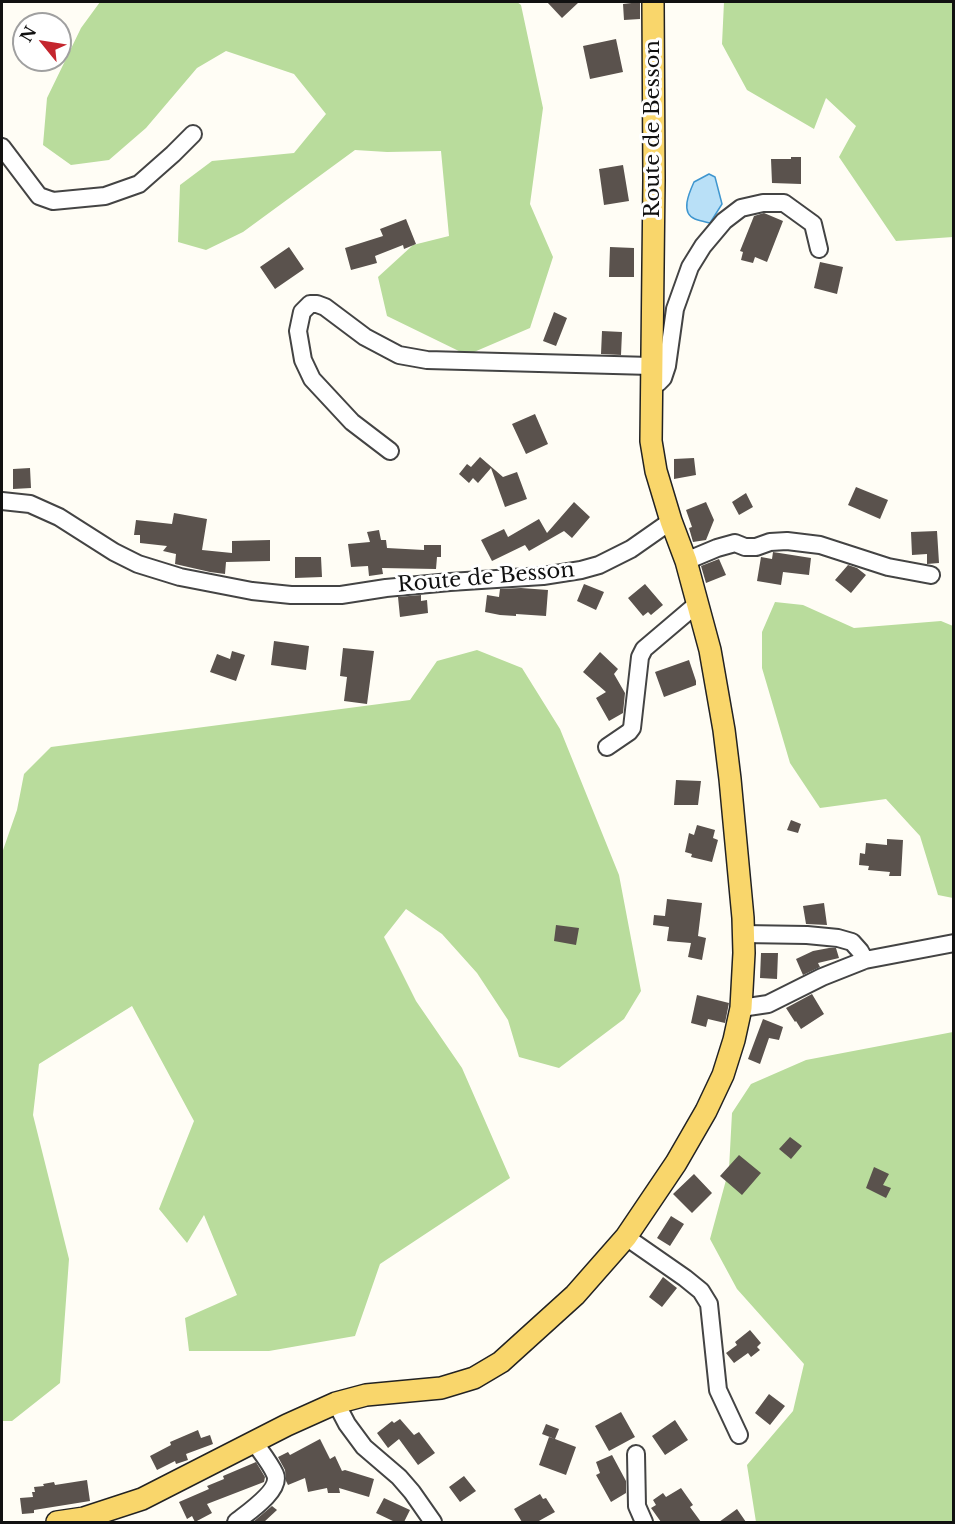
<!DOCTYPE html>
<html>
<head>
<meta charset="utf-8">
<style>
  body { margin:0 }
  #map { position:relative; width:955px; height:1524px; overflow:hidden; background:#fffdf5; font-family:"Libre Baskerville",serif }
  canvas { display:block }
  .frame { position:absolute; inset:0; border:3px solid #111; pointer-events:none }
  .north { position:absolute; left:12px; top:12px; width:60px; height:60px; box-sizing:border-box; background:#fff; border:2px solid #a0a0a0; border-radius:50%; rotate:300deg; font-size:16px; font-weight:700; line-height:24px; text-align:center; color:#111 }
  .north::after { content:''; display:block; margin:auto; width:21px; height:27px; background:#c4262e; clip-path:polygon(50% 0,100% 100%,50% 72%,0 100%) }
</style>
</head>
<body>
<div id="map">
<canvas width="955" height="1524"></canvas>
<div class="frame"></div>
<div class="north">N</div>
</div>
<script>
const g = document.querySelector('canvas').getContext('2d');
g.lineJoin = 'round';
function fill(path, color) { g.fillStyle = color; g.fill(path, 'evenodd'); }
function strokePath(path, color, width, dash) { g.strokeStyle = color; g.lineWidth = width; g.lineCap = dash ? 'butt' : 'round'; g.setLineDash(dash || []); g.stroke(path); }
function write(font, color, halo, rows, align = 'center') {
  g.font = font + ' "Libre Baskerville",serif'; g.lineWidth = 6; g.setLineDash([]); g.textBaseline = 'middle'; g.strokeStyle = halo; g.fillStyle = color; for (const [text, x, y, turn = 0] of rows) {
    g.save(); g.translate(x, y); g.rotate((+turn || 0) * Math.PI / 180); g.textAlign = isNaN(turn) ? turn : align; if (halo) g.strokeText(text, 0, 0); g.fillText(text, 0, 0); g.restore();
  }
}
const forest = new Path2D(`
  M100,2H517L521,5L543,108L530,204L553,257L530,328L467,355L387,316L378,277L413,245L449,236L441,151L387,152L355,150L243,232L206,250L178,242L180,185L212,161L294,153L326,114L294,74L226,51L197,68L146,128L109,160L71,165L43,145L47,98L81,28Z
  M724,2H953V237L896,241L839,157L856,126L826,98L814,129L747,90L722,44Z
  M775,602L803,605L854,628L941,621L953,626V898L938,895L920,836L886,799L820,808L790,763L762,668V632Z
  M477,650L522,668L560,729L619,875L641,991L624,1019L559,1068L519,1057L508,1020L477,973L442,934L406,909L384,937L416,1001L462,1068L510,1178L380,1264L355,1336L269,1351H189L185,1318L237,1295L204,1215L187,1243L159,1209L194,1121L132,1006L39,1064L33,1115L69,1259L60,1383L12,1421H2V853L17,810L24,774L51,747L410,700L437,661Z
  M953,1032V1522H756L747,1465L793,1411L804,1364L737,1289L710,1239L729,1169L732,1113L751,1084L806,1060Z`);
const water = new Path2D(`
  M709,174L715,177L722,204L710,223C706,222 700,221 695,219C680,213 689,193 694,182Z`);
const building = new Path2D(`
  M547,2H579L562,18Z
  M640,2V19L624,20L623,4Z
  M616,39L623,72L590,79L583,46Z
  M791,157H801V184L772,183L771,159H791Z
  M623,165L629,201L604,205L599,169Z
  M764,213L783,221L767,262L755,257L753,263L741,260L743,252L740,251L754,216Z
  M406,219L416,244L404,249L403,245L375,256L377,263L351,270L345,248L383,236L380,229Z
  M289,247L304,269L275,289L260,267Z
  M610,247L634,248V277H609Z
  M820,262L843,267L837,294L814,288Z
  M554,312L567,318L556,346L543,341Z
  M602,331L622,332L621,355L601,354Z
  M535,414L548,444L526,454L512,424Z
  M480,457L503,477L517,472L527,499L505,507L491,468L478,483L473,478L469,483L459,474L467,464L471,467Z
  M694,458L696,475L674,479V459Z
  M30,468L31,488L13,489V469Z
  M856,487L888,500L880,519L848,505Z
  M746,493L753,507L739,515L732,502Z
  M574,502L590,517L572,538L564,531L529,551L525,545L492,561L481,540L504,529L508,537L539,519L547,533Z
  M706,502L714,520L706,540L693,542L689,528L692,527L686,510Z
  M174,513L207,519L202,550L232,553V541L270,540V561L226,562L225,574L210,572L175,564L176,554L163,551L167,546L140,543V535H134L136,520L172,524Z
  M379,530L381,540H386L387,548L424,550V545H441V557H437L436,569L382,568L383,574L369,576L368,566L351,567L348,544L370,542L367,532Z
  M937,531L939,563L927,564V554L912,555L911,532Z
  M773,552L811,558L809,575L783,572L781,585L757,581L761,557L772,559Z
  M295,557H321L322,577L295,578Z
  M719,559L726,575L706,583L701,566Z
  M848,565L857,568L866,575L851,593L835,580Z
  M584,584L604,592L596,610L577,601Z
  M645,584L663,605L651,615L648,612L643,616L628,598Z
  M521,588L548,590L546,616L516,614V616L500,615L485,612L487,595L499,597L500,589Z
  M421,595V601L427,600L428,613L400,617L398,597Z
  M274,641L309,646L306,670L271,665Z
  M343,648L374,651L367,704L344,701L347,677L340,676Z
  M232,651L245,655L236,681L210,672L217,654L230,659Z
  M600,652L618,669L614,674L625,693L623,713L609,721L596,698L606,692L583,672Z
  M689,660L696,681V685L664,697L655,672Z
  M676,780L701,781L698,805H674Z
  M791,820L801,824L798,833L787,830Z
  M697,825L715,830L713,838L718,840L712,862L691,857L692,854L685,852L689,833L694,835Z
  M887,839L903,840L901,876H889L890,872L868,870L869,866L859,865L860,853L865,854L866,843L887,845Z
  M667,899L702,903L698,936L706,938L702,960L688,957L691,943L667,941L669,927L653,925L654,915L665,916Z
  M824,903L827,925L806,924L803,906Z
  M556,925L579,928L576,945L554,941Z
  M829,948H836L839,958L818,963L820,967L803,975L796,959L813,951Z
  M761,953H778L777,979L760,978Z
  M812,994L824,1014L801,1029L796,1021L795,1022L786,1008Z
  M697,995L729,1003L725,1023L708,1019L706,1027L691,1023Z
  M763,1019L783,1027L779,1040L769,1038L760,1064L748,1059Z
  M790,1137L802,1146L791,1159L779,1149Z
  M739,1155L761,1173L742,1195L720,1176Z
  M874,1167L889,1174L883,1185L891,1188L886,1198L866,1188Z
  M694,1174L712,1193L692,1213L673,1194Z
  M671,1216L684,1224L670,1246L657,1238Z
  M663,1277L677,1288L662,1307L649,1297Z
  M750,1330L761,1343L757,1347L760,1350L751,1357L748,1353L734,1363L726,1353L737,1345L735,1342Z
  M769,1394L785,1406L770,1425L755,1413Z
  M621,1412L635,1437L609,1451L595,1426Z
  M400,1419L414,1435L419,1432L435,1453L418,1465L399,1439L388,1448L377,1433L392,1421L394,1423Z
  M675,1420L688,1440L665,1455L652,1436Z
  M546,1424L559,1429L555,1439L576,1447L566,1475L539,1465L549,1437L555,1439L542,1434Z
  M198,1430L201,1438L210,1435L213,1444L186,1454L188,1460L176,1464L175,1461L157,1470L150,1456L171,1445L170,1442Z
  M320,1439L330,1459L335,1456L342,1471L345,1470L374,1479L369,1497L339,1488L340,1493H328L327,1488L308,1492L305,1478L288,1485L286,1481L285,1470L278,1457L288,1452L290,1455Z
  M612,1455L626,1481V1493L611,1502L596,1475L600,1473L596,1462Z
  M256,1462L265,1477L264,1482L207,1504L212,1513L195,1522L192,1516L187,1519L179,1502L209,1489L207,1486L224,1479L223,1476Z
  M464,1476L476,1491L460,1502L449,1487Z
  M87,1480L90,1501L34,1510V1513L22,1514L20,1498L33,1497L32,1492H35L34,1487L44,1486L43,1484L54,1482L55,1485Z
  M681,1488L693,1505L690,1507L701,1522H661L651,1508L656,1505L653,1500L663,1493L666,1497Z
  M540,1494L543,1499L546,1498L555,1512L537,1522H522L514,1509Z
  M384,1498L410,1510L404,1522H395L376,1513Z
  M272,1506L277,1510L264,1522H253Z
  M737,1509L746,1522H719Z`);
const minor = new Path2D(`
  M2,147L39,196L53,201L105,196L139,184L173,154L193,134
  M651,381L658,383L663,378L667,366L675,309L690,267L703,246L724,221L741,208L763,203H784L813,224L819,249
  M390,451L352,422L312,379L303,360L298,331L302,312L310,304H317L325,307L365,337L399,355L427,360L651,366
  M2,501L30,504L59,517L114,552L138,564L180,577L252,591L291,595H341L386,588L450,582L543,576L581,570L599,565L631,549L671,521
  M686,561L717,548L735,543L745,547H756L770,542L787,541L820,545L888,567L931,575
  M607,747L629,732L632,728L640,657L644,649L697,604
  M743,934L807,935L838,938L852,942L860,951L865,960
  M741,1008L768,1004L822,977L865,960L954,943
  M626,1237L685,1278L701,1291L709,1304L718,1390L739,1435
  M336,1403L347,1424L364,1447L399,1477L412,1492L433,1522
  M636,1454L637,1506L644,1522
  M236,1522C247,1513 282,1490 275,1474C270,1463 261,1452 254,1442`);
const major = new Path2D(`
  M57,1522L84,1518L142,1499L287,1425L336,1403L366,1395L441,1388L474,1378L501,1362L575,1295L626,1237L676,1163L706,1111L723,1075L734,1040L741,1008L744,953L743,918L730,779L724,730L710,650L686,561L671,521L656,471L651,441L654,180L653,2`);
const streetNames = [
  ["Route de Besson",653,129,-90],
  ["Route de Besson",486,578,-5]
];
fill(forest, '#b9dc9c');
fill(water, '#b9e0f7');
strokePath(water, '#3f96cf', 1.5);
fill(building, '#5a524d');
strokePath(minor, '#444', 20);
strokePath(major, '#222', 24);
strokePath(minor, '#fff', 16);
strokePath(major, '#f9d66b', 21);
write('21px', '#111', '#fff', streetNames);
</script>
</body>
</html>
